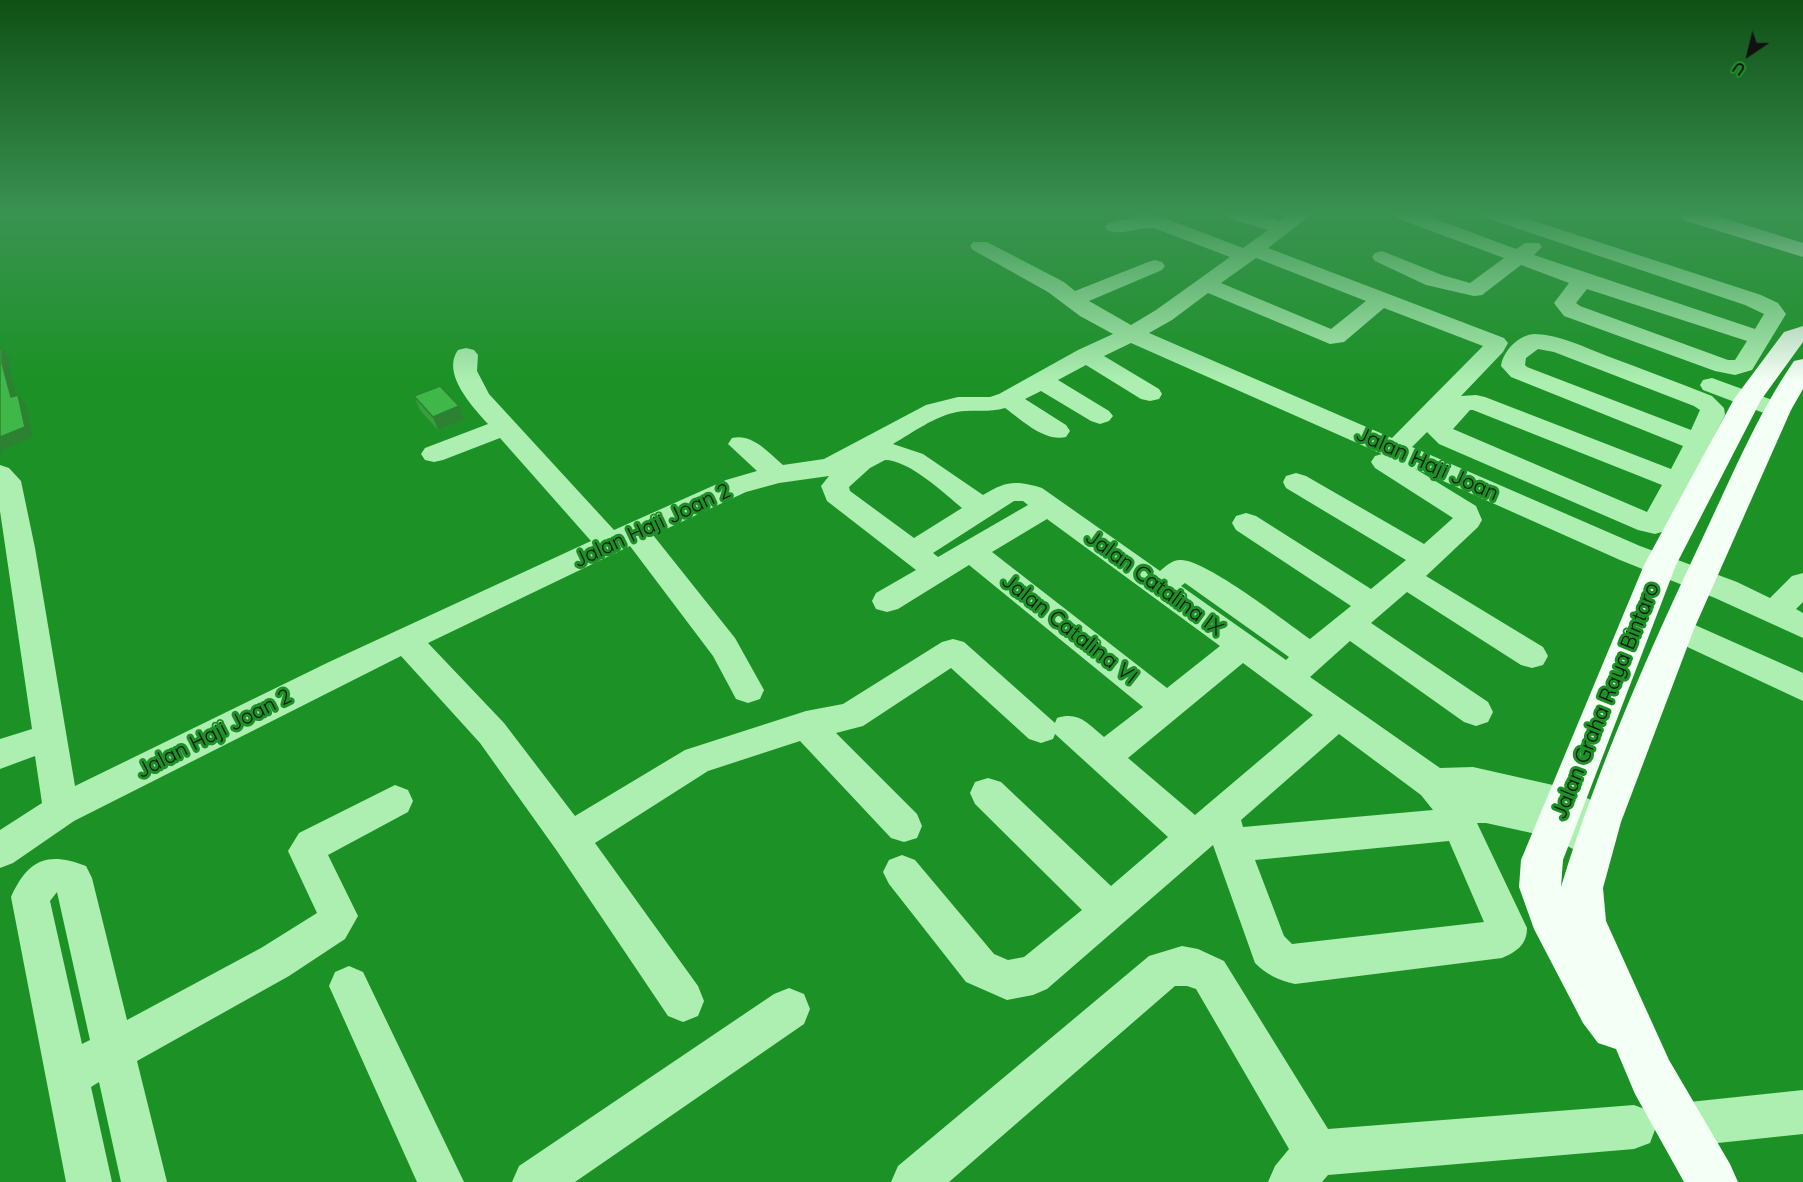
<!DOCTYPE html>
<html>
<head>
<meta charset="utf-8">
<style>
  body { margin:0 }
  #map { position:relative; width:1803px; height:1182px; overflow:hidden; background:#1c9226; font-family:Quicksand,sans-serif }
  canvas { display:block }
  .north { position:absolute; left:1719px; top:24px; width:60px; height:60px; -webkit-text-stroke:4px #1c9226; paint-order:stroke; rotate:215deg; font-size:16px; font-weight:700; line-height:24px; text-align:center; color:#111 }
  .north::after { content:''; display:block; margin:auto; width:21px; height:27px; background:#111; clip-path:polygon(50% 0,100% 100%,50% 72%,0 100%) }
</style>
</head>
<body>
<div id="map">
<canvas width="1803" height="1182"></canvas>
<div class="north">U</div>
</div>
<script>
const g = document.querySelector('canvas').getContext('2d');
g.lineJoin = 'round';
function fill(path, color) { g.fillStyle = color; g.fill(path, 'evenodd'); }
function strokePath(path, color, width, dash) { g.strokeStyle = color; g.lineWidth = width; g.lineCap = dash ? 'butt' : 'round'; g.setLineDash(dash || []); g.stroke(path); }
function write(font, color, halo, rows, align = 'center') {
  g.font = font + ' Quicksand,sans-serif'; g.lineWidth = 6; g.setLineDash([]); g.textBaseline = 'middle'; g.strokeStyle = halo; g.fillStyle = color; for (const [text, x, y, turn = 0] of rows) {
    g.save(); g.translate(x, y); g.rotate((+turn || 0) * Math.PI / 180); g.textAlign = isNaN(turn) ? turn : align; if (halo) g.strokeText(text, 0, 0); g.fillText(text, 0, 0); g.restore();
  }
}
const minor = new Path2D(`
  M1143,215L1164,218L1243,248L1268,230L1230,219L1227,215H1259L1280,221L1288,215H1311L1268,248L1504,338L1508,343L1503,352L1461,396L1476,395L1485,397L1671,469L1683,446L1511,377L1501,366C1503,351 1519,334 1535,334C1560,335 1584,347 1607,356C1642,369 1677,382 1712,396L1724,408L1725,415L1669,524L1665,531L1655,534L1638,530L1439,444L1427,432L1412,447L1640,546L1737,582L1770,598L1792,576L1803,573V602L1796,609L1803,613V638L1715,598L1620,560L1414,468L1476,506L1482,520L1478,527L1426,576L1543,647L1548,656L1543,665L1532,668L1521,665L1407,592L1371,623L1488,702L1493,712L1488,722L1476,726L1464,722L1350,641L1310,677L1440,768L1473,767L1566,788L1614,811L1619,822L1614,833L1609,835L1613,843L1607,855L1594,860L1550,837L1486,823H1477L1527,928C1527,945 1516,952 1502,958L1295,984C1278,980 1267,975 1255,963L1213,845L1047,989L1033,995L1007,1000L966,982L889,884L883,872L889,860L902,855L915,860L994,954L1008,960L1024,957L1082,910L975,804L970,793L975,782L988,778L1001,782L1111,886L1168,837L1055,734L1053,739L1041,743L1029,739L951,668L863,726L836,733L917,814L922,826L917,838L904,842L891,838L800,741L708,771L595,843L698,986L704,1001L698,1016L683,1022L668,1016L557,851L480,743L401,656L74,821L13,863L0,868V830L42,803L35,756L0,769V739L32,729L0,511V465L9,468L21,481L35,548L75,786L329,662L591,541L500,438L443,460L434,462L425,460L421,454L425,448L488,424C473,407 441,374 458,350L466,348L474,350L478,355L477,371L489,394L614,530L726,480L757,471L728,444L732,438C752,433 768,452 783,465L824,459L926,405L958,397H990L999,394L1078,350L1113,334L1080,316L1048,292L973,250L970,246L973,242H987L1064,282L1075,291L1148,262L1155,260L1162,262L1165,266L1162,270L1089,301L1131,325L1156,310L1230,257L1154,228C1139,227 1123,235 1108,231L1105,227L1108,223ZM1256,258L1366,301L1331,329L1221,283ZM1208,293L1330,344L1344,342L1384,308L1483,346L1392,438L1149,333L1172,320ZM1131,343L1382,454L1375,456L1371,462L1375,468L1453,518L1424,544L1306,476L1296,473L1286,476L1283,482L1286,488L1406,560L1371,589L1256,516L1246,513L1236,516L1232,523L1236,530L1351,606L1310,639C1287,623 1204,558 1180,560C1172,560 1166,566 1160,571L1042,488C1015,480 1006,481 983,495L923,454L893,444C912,433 935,416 957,412C973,409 989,413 1005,408C1022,420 1044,442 1066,437L1070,431L1066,425L1025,399L1041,391L1091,421L1100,424L1109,421L1113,416L1109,411L1058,380L1086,365L1141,399L1150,401L1159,399L1162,394L1159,389L1104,356ZM1538,349L1554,352L1694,406L1700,410L1691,430L1527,367L1525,365L1526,358ZM1470,410H1473L1662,485L1647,512L1453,429ZM885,460C909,460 944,493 962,508L914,538L850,491L849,487L870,468ZM829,476L821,486L827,501L916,570L876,593L872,601L876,609L887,612L898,609L969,565L1143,707L1104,737C1088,724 1079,711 1057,718L1055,723L964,642L953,639L942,642L843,704L806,711L685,750L575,816L504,723L428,643L630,546L713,656L736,699L748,703L760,699L764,690L735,638L653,535L746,492L779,483ZM1014,501H1023L1028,505L938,557L933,553ZM1047,519L1220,646L1167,688L992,552ZM1185,583L1289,657L1286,660L1181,586ZM1243,663L1313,715L1195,815L1128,758ZM1339,734L1421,795L1433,810L1243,827L1241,820ZM1449,841L1484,922L1292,944L1284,936L1255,860Z
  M1396,215H1425L1516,249L1525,243H1539L1542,247L1534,255L1755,329L1764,314L1745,305L1489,219L1486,215H1516L1761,295L1778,303L1786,314L1752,370L1735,375L1715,371L1564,316L1554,303L1569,283L1521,265L1482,295L1474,296L1426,285L1375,261L1372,257L1375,253L1382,251L1442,275L1470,283L1504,258L1399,219ZM1587,289L1747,341L1735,360H1728L1580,306L1576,303Z
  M1712,378L1786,405L1789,410L1786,415L1777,418L1703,390L1700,385L1703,380Z
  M1677,617L1803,673V701L1666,637L1661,629L1666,621Z
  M395,785L408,790L413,801L408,812L328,855L358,916L345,939L289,976L137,1061L167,1182H121L99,1082L91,1087L112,1182H66L11,897C28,859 48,851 86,866L92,878L127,1020L261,948L317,913L288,851L299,833ZM57,892L90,1040L82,1044L50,901Z
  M1182,946L1198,949L1224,961L1328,1129L1634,1105L1650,1111L1656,1127L1650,1143L1634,1149L1328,1175L1322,1182H1268L1275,1166L1289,1149L1196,989L1187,986H1175L949,1182H891L898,1166L1149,956Z
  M349,966L363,972L464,1182H417L329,986L335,972Z
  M789,988L804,994L810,1009L804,1024L575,1182H512L519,1166L774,994Z
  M1803,1090V1134L1680,1147L1664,1141L1658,1125L1664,1109L1680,1103Z`);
const major = new Path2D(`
  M1680,215H1714L1803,243V257L1683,220Z
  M1803,326V342L1761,400L1676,565L1563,860L1561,887C1598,766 1650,649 1704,535C1732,476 1757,415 1794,361L1803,359V389L1791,410L1694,629L1621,822L1603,888L1606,921L1669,1060L1730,1164L1738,1182H1684L1635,1094L1616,1049L1598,1043L1583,1023L1534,929L1519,887L1521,860L1644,565L1734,399L1784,332Z`);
const wall = new Path2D(`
  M414,396L464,420L438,430L420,410Z`);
const shadedWall = new Path2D(`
  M2,349L10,359V374L20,407L11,397L2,363Z
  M18,395L26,405L33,437L2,450L0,463V437Z
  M459,406L464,420L438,430L433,417Z`);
const building = new Path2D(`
  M0,349H2V363L11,397L18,395L25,427L0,437Z
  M440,386L459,406L433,417L414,396Z`);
const streetNames = [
  ["Jalan Haji Joan",1427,464,24],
  ["Jalan Haji Joan 2",652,526,-25],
  ["Jalan Catalina IX",1154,583,36],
  ["Jalan Catalina VI",1069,629,38],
  ["Jalan Graha Raya Bintaro",1606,701,-68],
  ["Jalan Haji Joan 2",214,734,-27]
];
fill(minor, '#acefb1');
fill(major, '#f4fff5');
fill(wall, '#379e3f');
fill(shadedWall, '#2d8133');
fill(building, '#40b849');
strokePath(building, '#2d8133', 1.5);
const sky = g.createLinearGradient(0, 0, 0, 381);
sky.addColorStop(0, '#0f5015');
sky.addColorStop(0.56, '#3a9252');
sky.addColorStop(1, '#3a925200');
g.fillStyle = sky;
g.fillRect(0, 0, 1803, 381);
write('21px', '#111', '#1c9226', streetNames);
</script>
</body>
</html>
